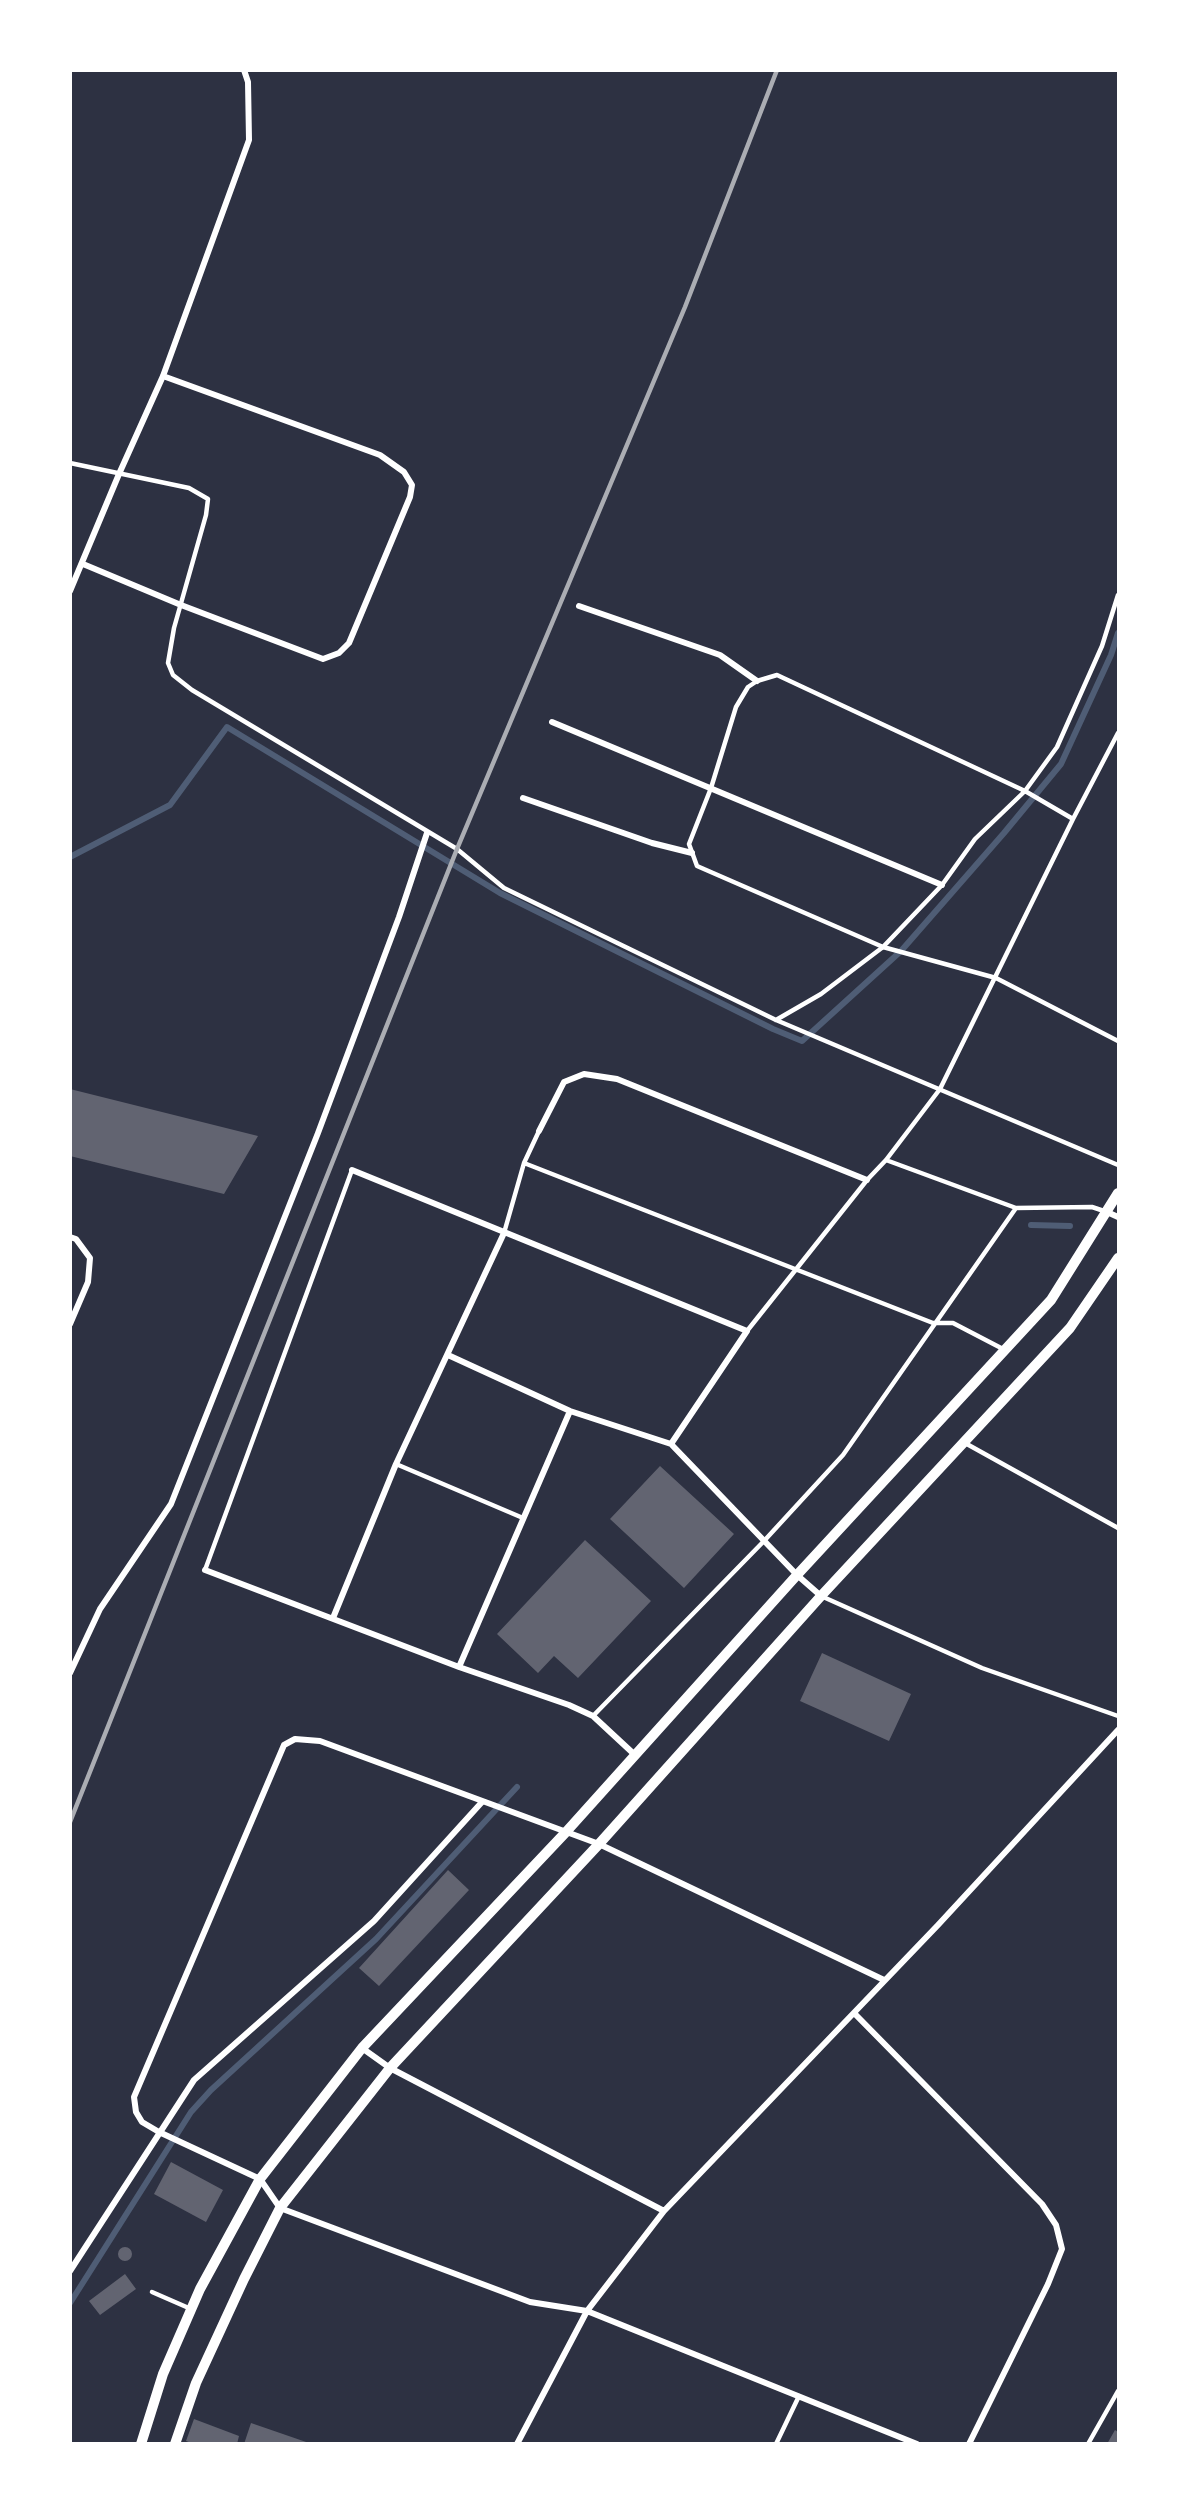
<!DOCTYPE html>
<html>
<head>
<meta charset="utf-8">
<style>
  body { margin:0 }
  #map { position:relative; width:1189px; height:2514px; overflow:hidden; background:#2d3142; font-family:"Public Sans",sans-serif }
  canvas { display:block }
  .frame { position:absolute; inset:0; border:72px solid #fff; pointer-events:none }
</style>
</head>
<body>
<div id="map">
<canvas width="1189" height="2514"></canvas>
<div class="frame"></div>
</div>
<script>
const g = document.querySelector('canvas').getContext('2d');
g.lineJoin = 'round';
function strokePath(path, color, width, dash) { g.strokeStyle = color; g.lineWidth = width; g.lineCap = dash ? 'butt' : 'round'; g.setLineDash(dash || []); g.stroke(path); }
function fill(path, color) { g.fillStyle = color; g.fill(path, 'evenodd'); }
const stream = new Path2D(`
  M70,857L170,805L227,727L500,893L773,1029L802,1041L901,951L1004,833L1061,764L1111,655L1118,633
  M1031,1225L1070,1226
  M70,2303L191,2112L211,2090L376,1939L517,1787`);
const building = new Path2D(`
  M70,1089L258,1136L224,1194L70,1156Z
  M660,1466L734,1534L684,1588L610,1519Z
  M585,1540L651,1601L578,1678L554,1656L538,1673L497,1634Z
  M822,1653L911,1694L889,1741L800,1701Z
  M448,1870L469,1890L379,1986L359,1968Z
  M171,2162L223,2190L206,2222L154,2194Z
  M118 2254a7 7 0 1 1 14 0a7 7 0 1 1-14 0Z
  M125,2274L136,2289L100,2315L89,2301Z
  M194,2419L239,2436L237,2444H194L186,2441Z
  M251,2423L309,2443V2444H244Z
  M1115,2430L1118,2432V2444H1107Z`);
const service = new Path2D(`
  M70,463L189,488L208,499L206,515L174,628L168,663L173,675L192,690L457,849L504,888L776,1020L1118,1165
  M1073,819L1025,791L777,675L757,681L748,687L736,707L711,788L689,844L697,866L883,947L996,978L1118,1041
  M776,1020L821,994L883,947L942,885L975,839L1025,791L1057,747L1102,646L1118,595
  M886,1160L1016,1208L1092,1207L1104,1211
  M524,1163L933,1323H953L1003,1349
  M504,1233L524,1163L539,1131
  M747,1331L867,1180L886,1160L940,1089L1073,819L1118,733
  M965,1443L1118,1528
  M396,1464L523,1518
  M205,1570L352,1170
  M821,1596L982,1668L1118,1716
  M593,1716L764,1541L843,1455L1016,1208
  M152,2292L191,2309
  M776,2444L799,2396
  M1088,2444L1118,2391`);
const minor = new Path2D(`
  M83,564L181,605L323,659L339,653L349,643L410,497L412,485L404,472L380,455L163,376
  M70,591L119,474L163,376L249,140L248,82L244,70
  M579,606L720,655L757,681
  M552,722L942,885
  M523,798L652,843L692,853
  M539,1131L564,1082L584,1074L617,1079L867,1180
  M352,1170L747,1331L671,1444
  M1107,1212L1118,1217
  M70,1237L76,1239L90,1258L88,1282L70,1324
  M448,1355L570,1411L671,1444L797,1575L821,1596
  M205,1570L459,1667L569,1705L593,1716L635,1755
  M333,1618L396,1464L504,1233
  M459,1667L570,1411
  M70,1673L100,1609L171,1504L318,1133L399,917L427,833
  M884,1980L599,1844L320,1741L295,1739L284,1745L134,2097L136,2112L142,2122L159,2132L260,2179L280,2208L530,2302L587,2311L917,2444
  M854,2013L1042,2204L1056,2225L1062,2249L1048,2284L969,2444
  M362,2048L390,2068L664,2211
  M70,2271L194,2080L374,1921L482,1802
  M517,2444L587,2311L664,2211L938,1925L1118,1730`);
const tertiary = new Path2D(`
  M141,2444L163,2374L200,2289L260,2179L362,2048L566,1832L797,1575L1051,1300L1118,1193
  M175,2444L196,2383L244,2279L280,2208L390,2068L599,1844L821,1596L1070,1328L1118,1258`);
const rail = new Path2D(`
  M70,1822L457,849L685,307L777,70`);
strokePath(stream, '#4f5d75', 6);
fill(building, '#626471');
strokePath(service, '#fff', 4.5);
strokePath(minor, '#fff', 6);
strokePath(tertiary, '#fff', 10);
strokePath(rail, '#abadb3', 4.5);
</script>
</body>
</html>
